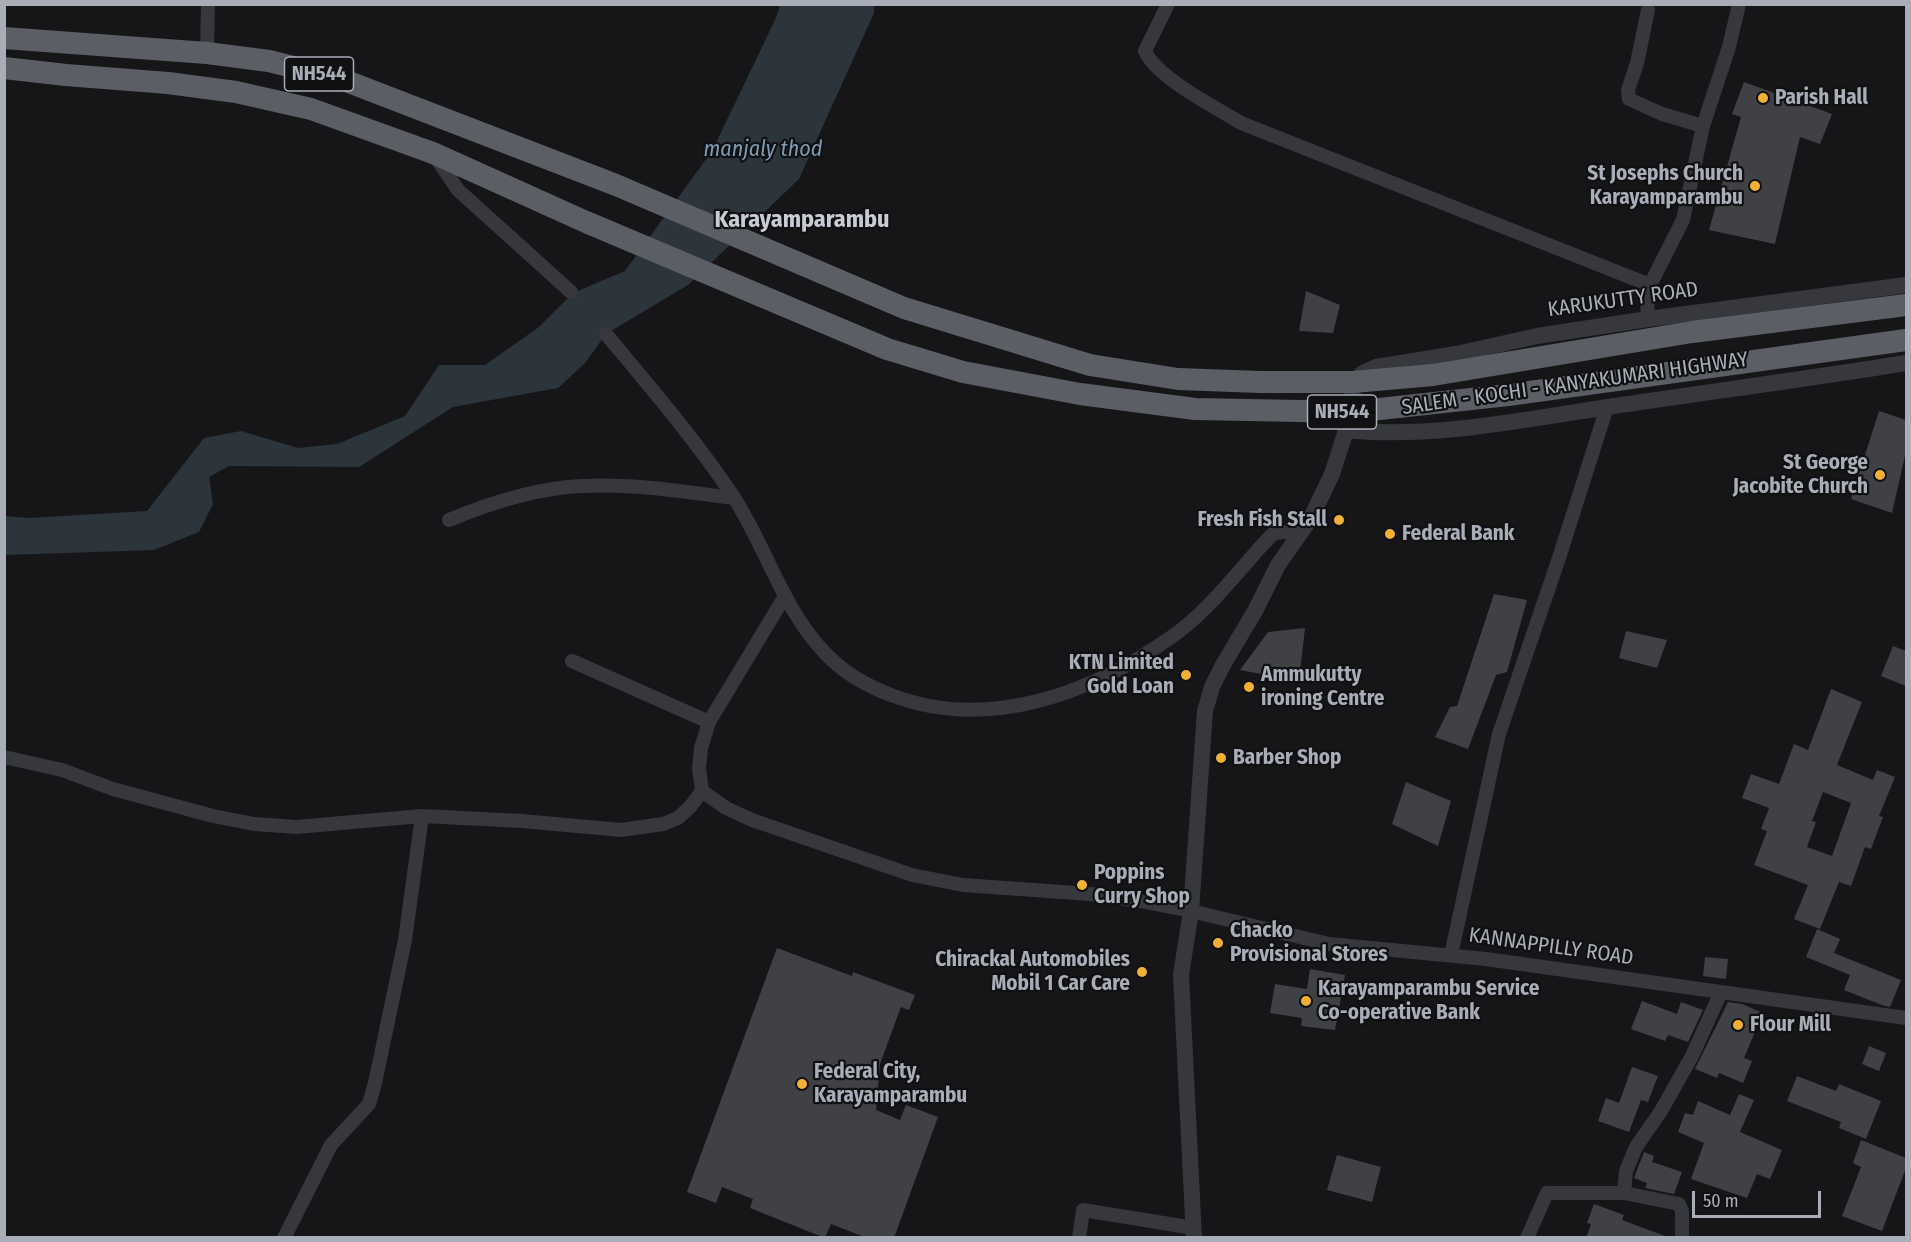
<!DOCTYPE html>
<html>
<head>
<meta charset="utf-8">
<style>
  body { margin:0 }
  #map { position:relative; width:1911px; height:1242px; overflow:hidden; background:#161618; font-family:"Fira Sans Condensed",sans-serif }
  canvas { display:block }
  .frame { position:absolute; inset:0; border:6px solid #a8adb8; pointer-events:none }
  .scale { position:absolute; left:1692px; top:1191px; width:129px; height:27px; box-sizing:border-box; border:3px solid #a8adb8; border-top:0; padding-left:8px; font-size:18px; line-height:21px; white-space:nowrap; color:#a8adb8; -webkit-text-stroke:4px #111113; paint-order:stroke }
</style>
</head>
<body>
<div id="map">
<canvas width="1911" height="1242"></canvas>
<div class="frame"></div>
<div class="scale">50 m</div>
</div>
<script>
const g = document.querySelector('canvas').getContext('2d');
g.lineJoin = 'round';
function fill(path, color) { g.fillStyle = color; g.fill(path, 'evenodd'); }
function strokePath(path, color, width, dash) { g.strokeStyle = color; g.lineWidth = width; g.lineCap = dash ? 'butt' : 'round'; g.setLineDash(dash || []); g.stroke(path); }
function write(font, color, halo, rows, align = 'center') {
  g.font = font + ' "Fira Sans Condensed",sans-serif'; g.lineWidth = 4.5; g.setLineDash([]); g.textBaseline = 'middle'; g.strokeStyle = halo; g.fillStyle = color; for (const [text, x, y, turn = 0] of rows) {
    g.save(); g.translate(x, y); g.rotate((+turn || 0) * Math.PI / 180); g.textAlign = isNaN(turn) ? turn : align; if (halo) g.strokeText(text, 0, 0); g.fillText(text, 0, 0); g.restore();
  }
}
const water = new Path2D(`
  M780,5H874V13L799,179L688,285L606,334L585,363L558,388L453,407L359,467L229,466L209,477L213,504L199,532L154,550L5,555L4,516L29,518L147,511L204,438L241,431L298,448L337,444L405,416L439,365H485L539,327L573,293L625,271L712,151L776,18Z`);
const building = new Path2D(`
  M1744,82L1832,114L1820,144L1800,137L1775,244L1709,230L1741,117L1732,114Z
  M1306,291L1340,305L1333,333L1299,331Z
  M1879,411L1906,420V451L1892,513L1851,499Z
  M1494,594L1527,600L1507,672L1496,675L1468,749L1435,737L1450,707L1457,706Z
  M1305,628L1299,681L1240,670L1268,632Z
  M1626,631L1667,640L1657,668L1619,658Z
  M1893,646L1906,651V686L1881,676Z
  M1831,689L1862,702L1837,765L1873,780L1877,770L1895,777L1879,816L1883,817L1871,849L1865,847L1851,886L1839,882L1820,929L1794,919L1808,885L1754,865L1767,831L1761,829L1769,808L1742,798L1751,774L1779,784L1794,744L1808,750ZM1823,792L1851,803L1832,856L1807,847L1816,822L1812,821Z
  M1406,782L1451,801L1438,846L1392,824Z
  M1817,929L1840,939L1834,953L1901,980L1890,1007L1882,1005L1844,990L1850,975L1806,957Z
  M777,948L852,976L853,972L915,995L909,1010L901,1007L880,1064L876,1110L900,1120L906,1105L938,1117L894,1238H867L831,1224L825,1238L750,1208L753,1199L722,1187L716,1203L687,1192Z
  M1705,957L1728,959L1726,979L1703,976Z
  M1310,969L1345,975L1335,1030L1301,1026L1302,1018L1270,1013L1275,984L1307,989Z
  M1642,1001L1677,1014L1681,1002L1703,1010L1688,1042L1668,1035L1665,1041L1631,1029Z
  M1728,1002L1742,1004L1763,1013L1744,1058L1752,1061L1743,1083L1719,1073L1717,1078L1695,1069Z
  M1869,1046L1886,1053L1879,1071L1862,1064Z
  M1632,1067L1658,1076L1648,1102L1641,1100L1629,1132L1598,1121L1606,1098L1619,1103Z
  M1797,1076L1836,1091L1839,1084L1881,1101L1866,1139L1839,1128L1841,1122L1787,1101Z
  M1739,1094L1754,1100L1740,1132L1782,1150L1770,1179L1757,1174L1747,1198L1691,1179L1704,1143L1678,1132L1685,1113L1693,1115L1698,1101L1730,1115Z
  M1861,1140L1906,1158V1168L1882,1231L1842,1216L1861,1167L1853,1163Z
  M1644,1152L1654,1156L1652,1162L1682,1172L1674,1194L1645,1188L1647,1183L1634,1178Z
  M1337,1155L1381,1167L1372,1202L1327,1190Z
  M1594,1204L1624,1215L1622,1220L1665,1236V1238H1586L1591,1224L1587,1223Z`);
const minor = new Path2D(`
  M1168,4L1145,51C1157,78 1215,107 1241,123L1650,285
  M1648,10L1637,63L1628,90L1629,99L1662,114L1703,126
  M207,53L208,4
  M435,156L458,190L571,292
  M1648,319L1647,295L1650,285L1683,220L1703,126L1729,47L1739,4
  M606,334C650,387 695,439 733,496C766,547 783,610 826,654C843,672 867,686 891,695C987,732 1090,694 1170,638C1198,619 1220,593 1242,568C1252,557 1262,544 1273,534L1283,532L1301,534
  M449,520C490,503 537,488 582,486C632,483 684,492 734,498
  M785,596L709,722L701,748L699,768L702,791L726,808L752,820L912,875L963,885L1090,894L1140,901L1191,911L1329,944L1486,959L1906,1018
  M572,661L709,722
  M4,757L62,770L113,789L213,816L254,824L296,827L422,816L522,821L621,830L663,824L678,818L690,807L702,791
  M1451,955L1499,734L1559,558L1607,407
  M284,1238L331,1145L369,1104L375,1083L405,940L422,816
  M1079,1238L1083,1210L1194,1228
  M1527,1238L1547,1193H1624
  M1682,1238V1211L1679,1204L1624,1193L1626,1171L1636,1147L1661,1111L1692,1056L1721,992`);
const tertiary = new Path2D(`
  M1345,430C1432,439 1522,420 1608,407C1708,392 1807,379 1906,363
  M1194,1238L1181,975L1191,911L1205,711L1212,687L1223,665L1255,611L1278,565L1311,518L1332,474L1352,412L1353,382L1363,373L1376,367L1456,354L1537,336L1648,319L1906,285`);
const trunk = new Path2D(`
  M4,38L207,53L269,61L341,79L616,185L904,308L1090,365L1178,379L1260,382H1353L1433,375L1692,332L1906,305
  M4,68L66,75L168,83L236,92L311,109L433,153L586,222L887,349L963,372L1080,394L1195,409L1352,412L1508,395L1906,340`);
const markers = [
  [1763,98,6,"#f2b134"],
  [1755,186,6,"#f2b134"],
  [1880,475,6,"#f2b134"],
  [1339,520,6,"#f2b134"],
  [1390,534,6,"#f2b134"],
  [1186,675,6,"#f2b134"],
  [1249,687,6,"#f2b134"],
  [1221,758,6,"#f2b134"],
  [1082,885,6,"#f2b134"],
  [1218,943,6,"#f2b134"],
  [1142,972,6,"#f2b134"],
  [1306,1001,6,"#f2b134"],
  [1738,1025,6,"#f2b134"],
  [802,1084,6,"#f2b134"]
];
const shields = [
  [319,74,69],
  [1342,412,69]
];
const shieldNames = [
  ["NH544",319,74],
  ["NH544",1342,412]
];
const poiNames = [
  ["Parish Hall",1775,98],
  ["St Josephs Church",1743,174,"right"],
  ["Karayamparambu",1743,198,"right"],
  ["St George",1868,463,"right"],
  ["Jacobite Church",1868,487,"right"],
  ["Fresh Fish Stall",1327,520,"right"],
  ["Federal Bank",1402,534],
  ["KTN Limited",1174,663,"right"],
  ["Gold Loan",1174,687,"right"],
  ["Ammukutty",1261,675],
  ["ironing Centre",1261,699],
  ["Barber Shop",1233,758],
  ["Poppins",1094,873],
  ["Curry Shop",1094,897],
  ["Chacko",1230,931],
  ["Provisional Stores",1230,955],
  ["Chirackal Automobiles",1130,960,"right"],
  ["Mobil 1 Car Care",1130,984,"right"],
  ["Karayamparambu Service",1318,989],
  ["Co-operative Bank",1318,1013],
  ["Flour Mill",1750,1025],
  ["Federal City,",814,1072],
  ["Karayamparambu",814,1096]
];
const streetNames = [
  ["KARUKUTTY ROAD",1623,300,-8],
  ["SALEM - KOCHI - KANYAKUMARI HIGHWAY",1575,384,-8],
  ["KANNAPPILLY ROAD",1551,947,8]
];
const waterNames = [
  ["manjaly thod",763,150]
];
const quarterNames = [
  ["Karayamparambu",802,220]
];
fill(water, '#2c353c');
fill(building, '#404145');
strokePath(minor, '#37383d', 14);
strokePath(tertiary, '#37383d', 16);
strokePath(trunk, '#5b5e65', 22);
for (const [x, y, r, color] of markers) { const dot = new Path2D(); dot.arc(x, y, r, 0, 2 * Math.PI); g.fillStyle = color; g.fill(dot); strokePath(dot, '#111113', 2); }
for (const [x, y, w] of shields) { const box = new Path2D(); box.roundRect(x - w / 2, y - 17, w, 34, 4.5); g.fillStyle = '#111113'; g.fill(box); strokePath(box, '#a8adb8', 1.5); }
write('bold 20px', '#a8adb8', null, shieldNames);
write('bold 21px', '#a8adb8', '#111113', poiNames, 'left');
write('21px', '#a8adb8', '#111113', streetNames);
write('italic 22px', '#7f9bb3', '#111113', waterNames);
write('bold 24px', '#c9ccd4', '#111113', quarterNames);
</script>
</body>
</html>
